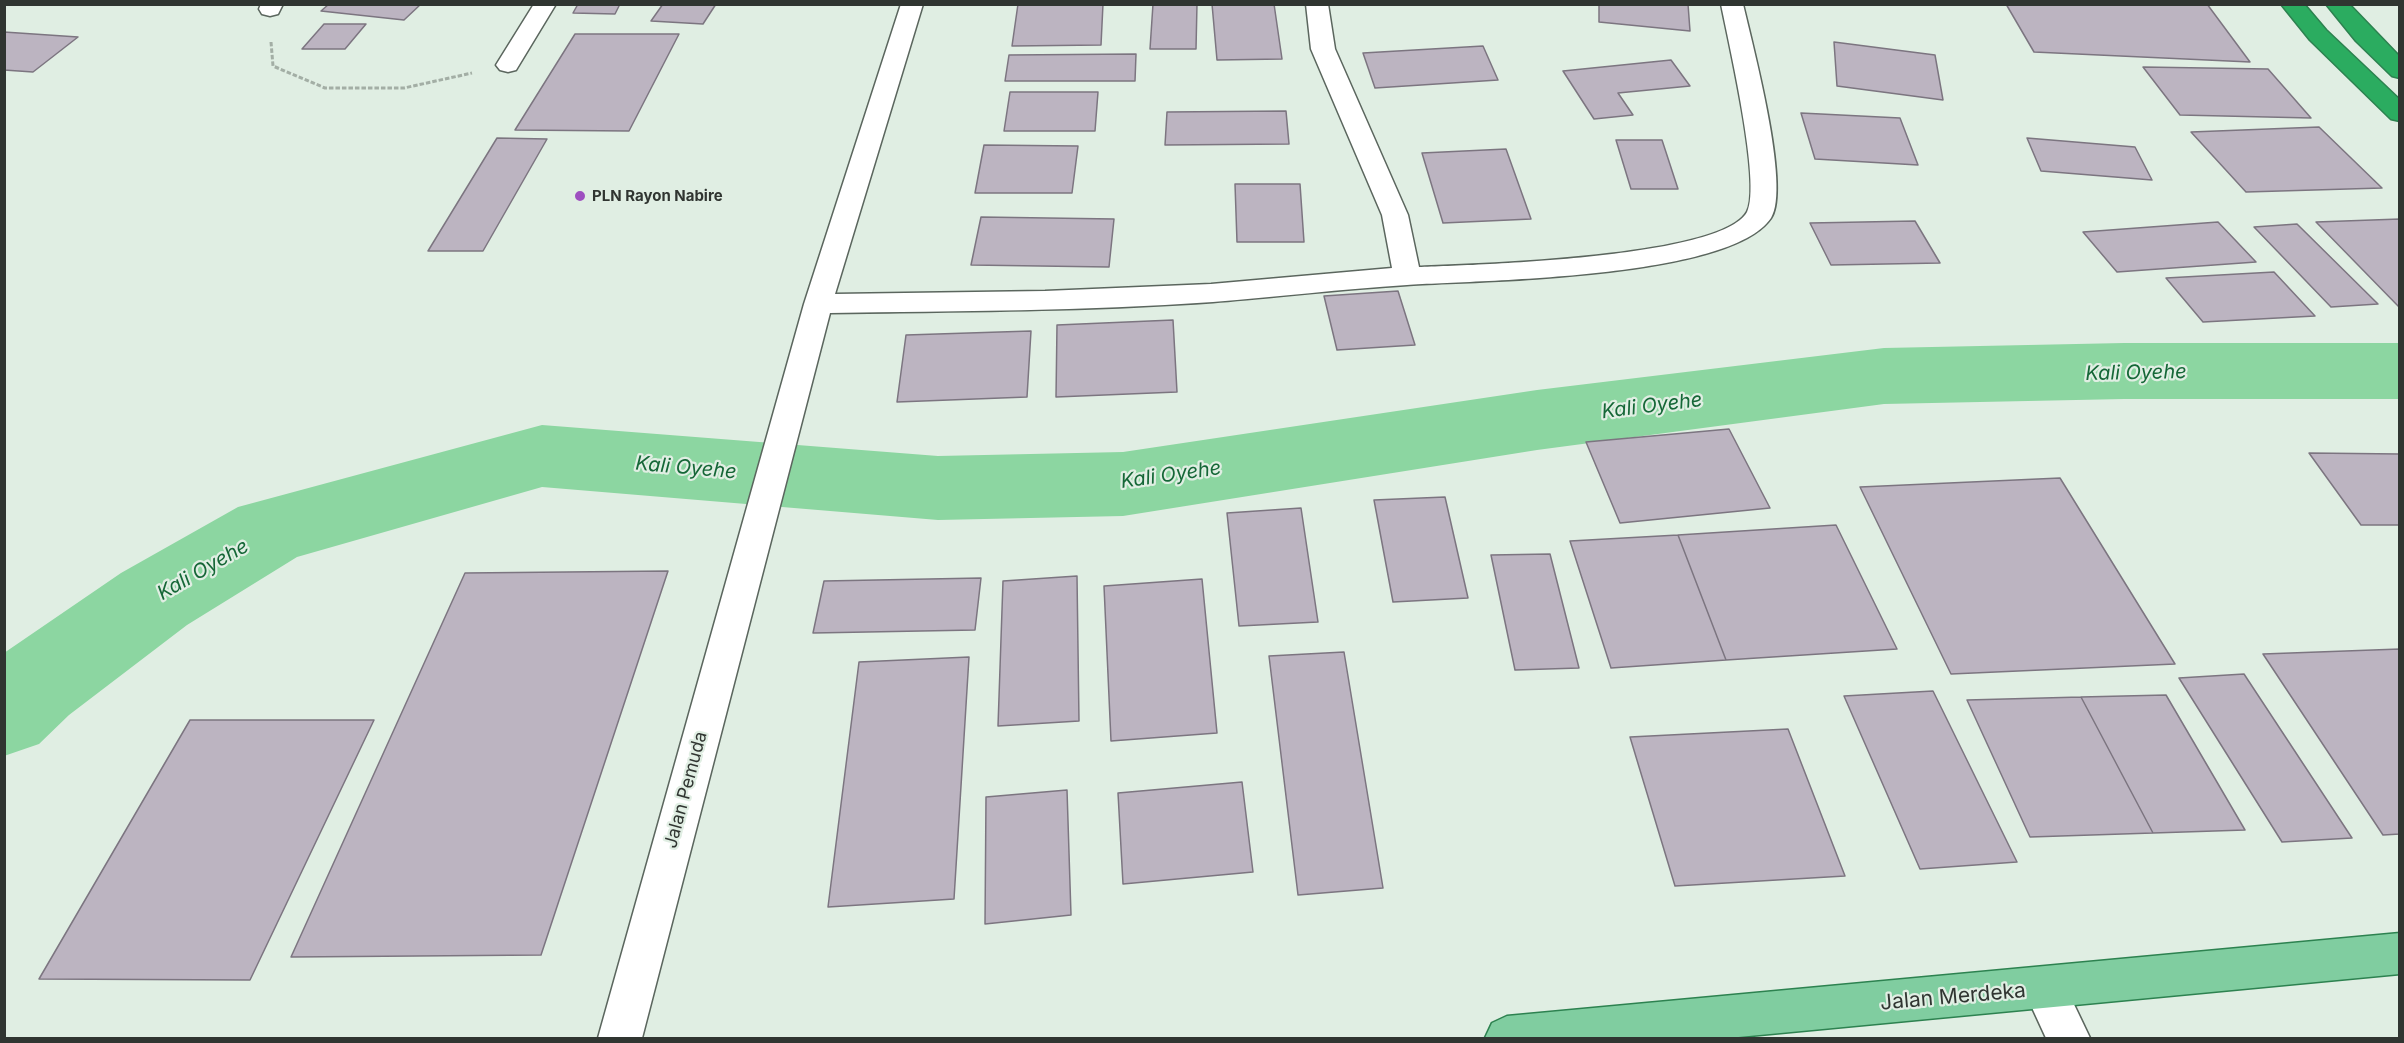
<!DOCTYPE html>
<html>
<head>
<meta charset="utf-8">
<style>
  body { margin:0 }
  #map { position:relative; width:2404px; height:1043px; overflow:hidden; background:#e0eee3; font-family:Inter,sans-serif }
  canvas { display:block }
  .frame { position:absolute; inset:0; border:6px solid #303531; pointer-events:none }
</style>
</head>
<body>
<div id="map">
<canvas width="2404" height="1043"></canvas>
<div class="frame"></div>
</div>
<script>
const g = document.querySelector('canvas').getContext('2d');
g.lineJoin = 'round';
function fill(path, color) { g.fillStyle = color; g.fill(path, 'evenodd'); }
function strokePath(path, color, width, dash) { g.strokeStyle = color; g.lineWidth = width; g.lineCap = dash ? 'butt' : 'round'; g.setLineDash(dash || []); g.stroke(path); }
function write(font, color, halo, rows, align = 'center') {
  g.font = font + ' Inter,sans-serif'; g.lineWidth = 4.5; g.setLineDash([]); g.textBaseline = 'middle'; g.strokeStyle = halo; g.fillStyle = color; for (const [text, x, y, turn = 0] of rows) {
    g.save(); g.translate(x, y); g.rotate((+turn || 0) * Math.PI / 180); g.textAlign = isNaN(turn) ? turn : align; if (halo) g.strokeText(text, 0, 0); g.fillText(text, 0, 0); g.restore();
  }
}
const river = new Path2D(`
  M2124,343H2400V399H2124L1884,404L1537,450L1123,516L938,520L542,487L297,557L187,625L69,715L39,744L4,756V653L121,573L238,507L542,425L938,456L1123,452L1537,390L1884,348Z`);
const building = new Path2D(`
  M329,4H421L404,20L321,11Z
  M578,4H620L615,14L573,13Z
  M663,4H716L703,24L651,21Z
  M1018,4H1103L1101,45L1012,46Z
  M1153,4H1197L1196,49H1150Z
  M1212,4H1274L1282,59L1217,60Z
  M1599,4H1688L1690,31L1599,22Z
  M2006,4H2207L2250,62L2034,52Z
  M324,24H366L345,49H302Z
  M4,32L78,37L33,72L4,70Z
  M575,34H679L629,131L515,130Z
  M1834,42L1935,55L1943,100L1837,86Z
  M1483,46L1498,80L1375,88L1363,53Z
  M1136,54L1135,81H1005L1009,55Z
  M1671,60L1690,86L1618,93L1633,115L1594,119L1563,71Z
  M2143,67L2268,69L2311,118L2180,115Z
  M1010,92H1098L1095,131H1004Z
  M1286,111L1289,144L1165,145L1167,112Z
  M1801,113L1900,118L1918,165L1815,159Z
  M2319,127L2382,188L2246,192L2191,132Z
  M497,138L547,139L483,251H428Z
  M2027,138L2135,147L2152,180L2041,171Z
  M1616,140H1662L1678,189H1631Z
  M984,145L1078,146L1072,193H975Z
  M1506,149L1531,219L1443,223L1422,153Z
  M1235,184H1300L1304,242H1237Z
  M981,217L1114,219L1109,267L971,265Z
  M2400,219V308L2316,222Z
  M1915,221L1940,263L1831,265L1810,223Z
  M2218,222L2256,262L2117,272L2083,232Z
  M2297,224L2378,304L2331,307L2254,227Z
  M2274,272L2315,316L2203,322L2166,278Z
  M1398,291L1415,345L1337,350L1324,296Z
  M1173,320L1177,392L1056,397L1057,325Z
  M1031,331L1027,397L897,402L906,335Z
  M1729,429L1770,508L1620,523L1586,442Z
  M2309,453L2400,454V525H2361Z
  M2060,478L2175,664L1951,674L1860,487Z
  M1445,497L1468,598L1393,602L1374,500Z
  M1301,508L1318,622L1239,626L1227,513Z
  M1836,525L1897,649L1726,660L1678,535Z
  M1678,535L1726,660L1611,668L1570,541Z
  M1550,554L1579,668L1515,670L1491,555Z
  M668,571L541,955L291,957L465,573Z
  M1077,576L1079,721L998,726L1003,581Z
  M981,578L975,630L813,633L824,581Z
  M1202,579L1217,733L1111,741L1104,586Z
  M2400,649V834L2383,835L2263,654Z
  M1344,652L1383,888L1298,895L1269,656Z
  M969,657L954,899L828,907L859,662Z
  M2244,674L2352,838L2282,842L2179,678Z
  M1933,691L2017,862L1920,869L1844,696Z
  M2166,695L2245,830L2153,833L2081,697Z
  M2081,697L2153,833L2030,837L1967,700Z
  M190,720H374L250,980L39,979Z
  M1788,729L1845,876L1675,886L1630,737Z
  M1242,782L1253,872L1123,884L1118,793Z
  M1067,790L1071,915L985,924L986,797Z`);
const path = new Path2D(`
  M271,42L273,66L325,88H404L472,73`);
const minor = new Path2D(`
  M261,4H283L278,14L270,16L262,14L259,9Z
  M534,4H556L516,70L508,72L500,70L496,65Z
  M901,4H923L835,294L1045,291L1211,284L1392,268L1382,215L1311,49L1306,4H1328L1335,49L1408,215L1419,267C1475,265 1721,258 1747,212C1762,185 1728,40 1721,4H1743C1752,43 1791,188 1771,218C1730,279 1480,280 1407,285C1342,289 1277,297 1213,302C1085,311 957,311 830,313L642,1038H598L804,304Z
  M2044,967L2059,973L2090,1038H2046L2023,988L2029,973Z`);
const major = new Path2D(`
  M2400,933V974L1728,1038H1485L1492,1023L1507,1016Z`);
const highway = new Path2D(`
  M2281,4H2304L2326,30L2400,100V121L2391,119L2310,40Z
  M2326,4H2349L2400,57V78L2392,76L2356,41Z`);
const markers = [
  [580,196,6,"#9e4fc0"]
];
const farPoinames = [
  ["PLN Rayon Nabire",592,196]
];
const streetNames = [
  ["Jalan Pemuda",686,790,-75]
];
const waterNames = [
  ["Kali Oyehe",2136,373,-1],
  ["Kali Oyehe",1652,406,-7],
  ["Kali Oyehe",686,468,5],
  ["Kali Oyehe",1171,475,-8],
  ["Kali Oyehe",203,570,-30]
];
const nearStreetnames = [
  ["Jalan Merdeka",1953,997,-5]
];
fill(river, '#8cd6a1');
fill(building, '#bcb4c1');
strokePath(building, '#7c7580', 1.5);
strokePath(minor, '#5b665e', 3);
strokePath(major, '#2d8250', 3);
strokePath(highway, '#2d8250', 3);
strokePath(path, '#a3aea5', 3, [4.5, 2]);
fill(minor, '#fff');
fill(major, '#80cda0');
fill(highway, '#2bac60');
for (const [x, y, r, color] of markers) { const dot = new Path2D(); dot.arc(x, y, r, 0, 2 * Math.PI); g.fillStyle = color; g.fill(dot); strokePath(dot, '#e0eee3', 2); }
write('bold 15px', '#303531', '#e0eee3', farPoinames, 'left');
write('18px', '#303531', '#e0eee3', streetNames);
write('italic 20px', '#156737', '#e0eee3', waterNames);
write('21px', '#303531', '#e0eee3', nearStreetnames);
</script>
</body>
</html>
